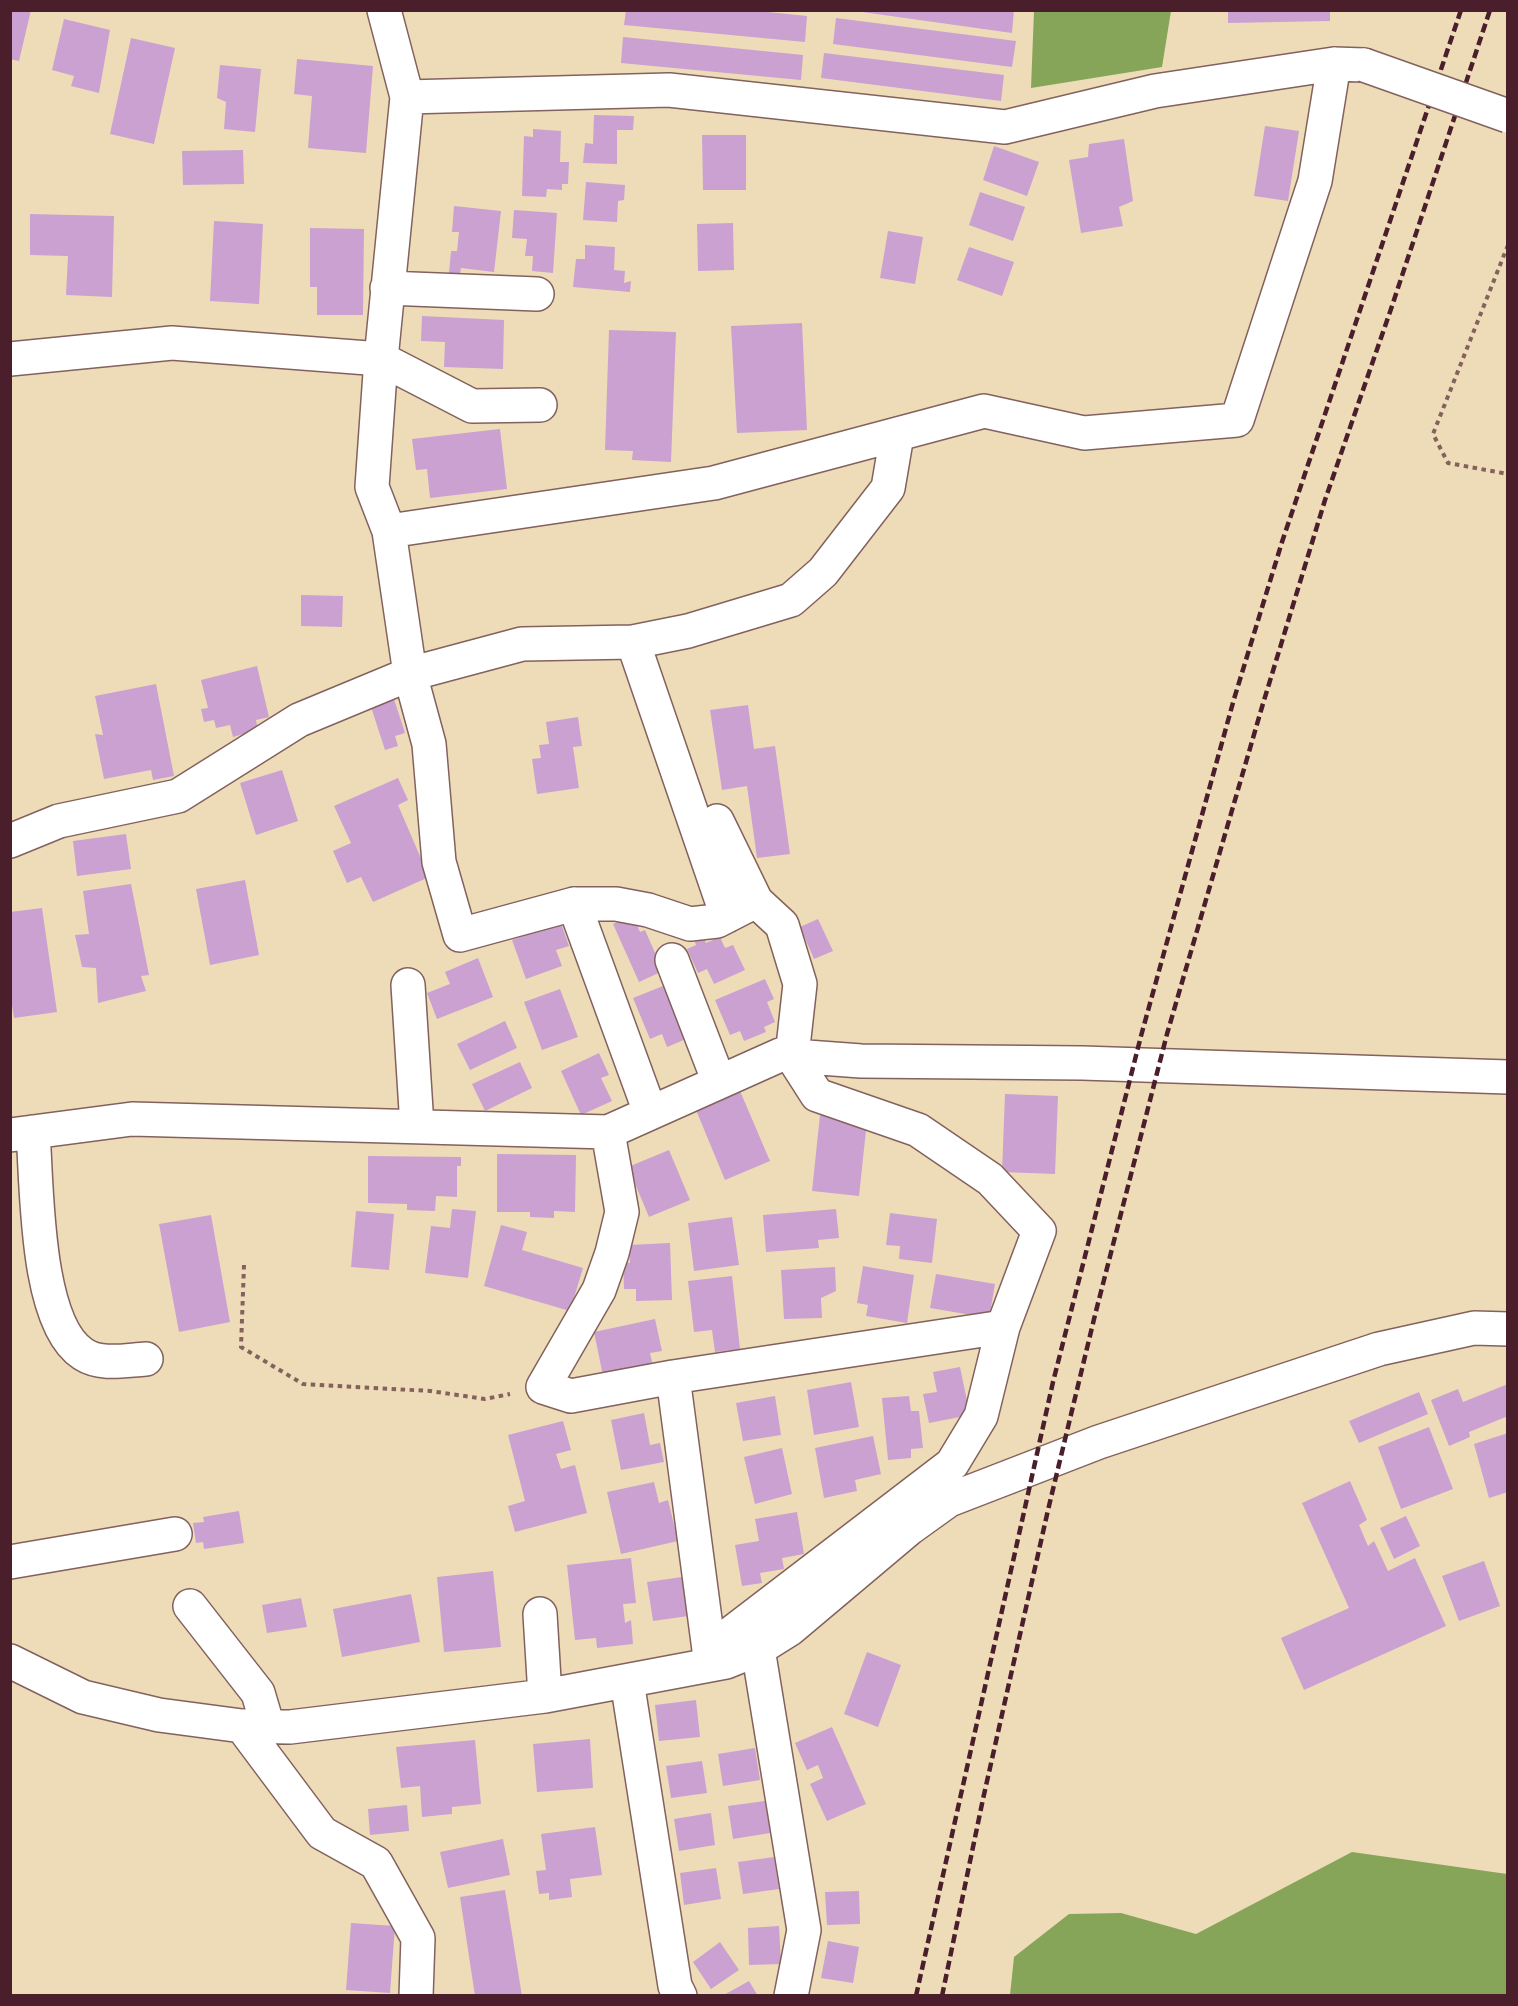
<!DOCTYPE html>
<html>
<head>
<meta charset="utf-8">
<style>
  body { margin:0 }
  #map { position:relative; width:1518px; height:2006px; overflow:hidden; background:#eedcb9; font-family:"Gentium Book Plus",serif }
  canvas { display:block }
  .frame { position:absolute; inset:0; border:12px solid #4a1f2b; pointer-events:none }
</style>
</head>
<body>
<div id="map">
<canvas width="1518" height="2006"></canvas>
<div class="frame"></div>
</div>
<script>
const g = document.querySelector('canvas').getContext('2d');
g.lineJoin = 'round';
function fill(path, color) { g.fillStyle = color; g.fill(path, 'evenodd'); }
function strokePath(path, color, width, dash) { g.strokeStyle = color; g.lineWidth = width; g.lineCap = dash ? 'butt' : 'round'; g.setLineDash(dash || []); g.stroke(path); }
const forest = new Path2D(`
  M1034,11H1171L1162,67L1031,88Z
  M1352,1852L1507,1874V1995H1010L1014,1957L1069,1914L1121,1913L1196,1934Z`);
const building = new Path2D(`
  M10,10H31L19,61L10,59Z
  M626,10H748L807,16L805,42L624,25Z
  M848,10H1014L1012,33Z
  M1228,10H1330V21L1228,23Z
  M836,18L1016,41L1012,67L833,44Z
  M64,19L110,30L99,93L71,86L74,76L52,70Z
  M623,37L803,55L801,80L621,63Z
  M131,38L175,48L154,144L110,134Z
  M824,53L1004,75L1001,101L821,78Z
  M297,59L373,66L366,153L308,148L312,96L294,94Z
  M220,65L261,69L255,132L224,129L226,102L217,98Z
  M594,115L634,116L633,130H617V164L583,163L585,143L593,144Z
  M1265,126L1299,131L1288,201L1254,196Z
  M533,129L561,131L560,162H569L568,184H562V190L547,189L546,197L522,196L524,136L533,137Z
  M702,135H746V190H703Z
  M1124,139L1133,201L1119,207L1123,226L1081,233L1069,160L1088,157L1089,144Z
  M994,146L1039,162L1027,196L983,180Z
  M243,150L244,184L183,185L182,151Z
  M586,182L625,185L624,200L618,201L617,222L583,220Z
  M980,192L1025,207L1013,241L969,225Z
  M454,206L501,211L494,272L461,268L460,274L449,273L451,251H457L459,232H452Z
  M514,210L557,213L553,273L532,271L533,256H525L527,239L512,238Z
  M30,214L114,216L112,297L66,295L68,256L30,255Z
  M214,221L263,224L259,304L210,301Z
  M733,223L734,270L698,271L697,224Z
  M310,228L364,229L363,315H317V287H310Z
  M888,231L923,237L915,284L880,278Z
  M585,245L615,247L614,270L625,271L624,283L631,281L630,292L573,287L576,259H585Z
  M969,247L1014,262L1002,296L957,280Z
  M422,316L504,320L503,369L444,367L445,342L421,341Z
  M802,323L807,430L737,433L731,326Z
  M609,330L676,332L671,462L632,460L633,451L605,450Z
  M500,429L507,489L430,498L427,469L416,470L412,439Z
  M301,595L343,596L342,627L301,626Z
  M257,666L269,717L256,720L258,730L233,737L230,725L216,728L214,720L204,722L201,709L208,708L201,680Z
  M156,684L174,776L153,780L151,770L104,779L95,734L103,735L95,696Z
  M394,699L405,733L395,736L398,746L385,750L371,707Z
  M748,705L754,749L775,746L790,854L757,858L747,786L722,790L710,710Z
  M578,717L582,746L573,747L579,788L537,794L532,759L541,758L539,745L549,744L546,722Z
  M282,770L298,821L256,835L240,783Z
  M398,778L408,800L398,805L429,877L373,902L361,877L347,883L333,851L351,843L334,806Z
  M126,834L131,869L77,876L73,841Z
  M245,880L259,955L210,965L196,889Z
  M131,884L149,975L141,976L146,991L98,1003L96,968L82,967L75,935L89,934L83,891Z
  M42,908L57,1012L14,1018L10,993V912Z
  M633,916L640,932L645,930L663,971L639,982L613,924Z
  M818,919L833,951L814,959L800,927Z
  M561,923L569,946L556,950L562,966L526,979L512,940Z
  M703,935L706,943L720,937L725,948L733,945L745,970L714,984L707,969L698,973L687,949L696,945L694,939Z
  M478,958L493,997L437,1019L427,993L450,984L445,972Z
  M765,979L774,999L767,1002L775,1022L764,1027L766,1032L744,1041L740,1031L730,1035L715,1000Z
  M663,986L686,1039L667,1047L662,1034L650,1039L633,998Z
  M560,989L578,1037L542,1050L524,1002Z
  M505,1021L517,1048L470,1070L457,1044Z
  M599,1053L609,1075L601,1078L612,1101L581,1115L561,1071Z
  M520,1062L532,1088L485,1111L472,1084Z
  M740,1091L770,1161L725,1180L696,1110Z
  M1005,1094L1058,1096L1055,1174L1002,1172Z
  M820,1115L867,1121L859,1196L812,1191Z
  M669,1150L690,1200L649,1217L628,1167Z
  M497,1154L576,1155L575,1212L554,1211V1218L530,1217V1212H497Z
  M368,1156L461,1157V1166H457V1197L436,1196L435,1211L407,1210V1204L368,1203Z
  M452,1209L476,1211L468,1278L425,1273L431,1226L450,1228Z
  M836,1209L839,1238L818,1240L819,1248L766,1252L763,1215Z
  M356,1211L394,1214L389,1270L351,1267Z
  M890,1213L937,1219L932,1263L899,1259L900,1246L886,1245Z
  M211,1215L230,1322L179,1332L159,1224Z
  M732,1217L739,1265L694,1271L688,1223Z
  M501,1225L527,1232L522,1250L583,1268L570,1311L484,1286Z
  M670,1243L672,1300L636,1301V1289H624L623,1262L630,1263L629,1245Z
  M863,1266L914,1275L907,1323L866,1316L868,1305L857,1303Z
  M835,1267L836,1291L821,1298L822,1318L784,1319L781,1270Z
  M936,1274L995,1284L989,1318L930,1308Z
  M732,1276L740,1349L715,1352L712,1330L694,1332L688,1281Z
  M655,1319L662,1351L650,1353L653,1366L603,1376L594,1332Z
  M960,1367L970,1415L929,1423L923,1394L937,1392L933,1372Z
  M851,1382L859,1427L814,1435L807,1390Z
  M1508,1384V1416L1469,1432L1470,1437L1449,1446L1431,1400L1458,1389L1463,1402Z
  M1419,1392L1428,1414L1359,1443L1349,1421Z
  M775,1396L781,1435L743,1441L736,1403Z
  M909,1396L911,1411H919L923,1448L911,1449V1458L888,1460L882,1398Z
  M644,1413L650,1445L660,1443L664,1462L621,1470L611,1420Z
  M563,1421L571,1450L556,1454L561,1469L575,1465L587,1513L515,1532L508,1506L525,1501L508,1435Z
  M1429,1427L1453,1489L1401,1509L1378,1447Z
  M1508,1433V1492L1489,1498L1474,1444Z
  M873,1436L881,1474L855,1480L857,1491L824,1498L815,1448Z
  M782,1448L792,1494L755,1504L744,1457Z
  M1350,1481L1367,1520L1359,1525L1368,1546L1374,1541L1388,1571L1415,1558L1446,1626L1304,1690L1281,1638L1349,1608L1302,1503Z
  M654,1482L659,1503L668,1500L678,1541L621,1554L607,1492Z
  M239,1511L244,1543L204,1549L203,1542L196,1543L193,1523L204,1522L203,1517Z
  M797,1512L804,1554L782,1558L784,1569L760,1573L762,1583L742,1586L735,1545L759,1541L755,1519Z
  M1406,1516L1420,1546L1394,1559L1380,1528Z
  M631,1558L636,1603L623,1604L625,1623L631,1620L633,1644L597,1648L596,1638L575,1640L567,1565Z
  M1484,1561L1500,1606L1459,1621L1442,1576Z
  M493,1571L501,1647L444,1652L437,1577Z
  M689,1576L695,1615L653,1621L647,1582Z
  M411,1594L420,1642L342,1657L333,1609Z
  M301,1598L307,1627L267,1633L262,1605Z
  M867,1652L901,1665L878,1727L844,1714Z
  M696,1700L700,1737L659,1741L655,1705Z
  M832,1727L866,1804L827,1821L810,1784L823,1778L818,1765L807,1770L795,1743Z
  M590,1739L593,1788L537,1792L533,1744Z
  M475,1740L481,1804L452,1807V1814L422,1817L420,1786L401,1788L396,1747Z
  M755,1748L760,1780L723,1786L718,1754Z
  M702,1761L707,1793L671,1798L666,1766Z
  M765,1801L770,1833L733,1839L728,1806Z
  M407,1805L409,1831L370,1835L368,1809Z
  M711,1813L715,1845L679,1851L674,1819Z
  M595,1827L602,1875L570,1879L572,1897L549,1900V1893L539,1894L536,1871L546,1870L541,1834Z
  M503,1839L510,1875L448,1888L440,1852Z
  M774,1857L779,1889L743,1894L738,1862Z
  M716,1868L721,1899L684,1905L680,1873Z
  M505,1890L522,1996H475L460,1897Z
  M859,1891L860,1924L827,1925L825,1892Z
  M351,1923L395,1926L390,1993L346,1990Z
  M779,1926L781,1964L749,1965L748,1928Z
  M828,1941L859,1947L853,1983L821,1978Z
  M720,1942L739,1970L711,1989L693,1962Z
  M749,1981L758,1996H722Z`);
const path = new Path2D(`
  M1508,245L1433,434L1448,463L1508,474
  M244,1265L241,1347L303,1384L430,1391L485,1399L510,1394`);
const minor = new Path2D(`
  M384,10L407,97
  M387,288L537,294
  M10,359L172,343L381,359L407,97L669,90L1005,127L1155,91L1334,64L1364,65
  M389,531L714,483L984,411L1084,433L1237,420L1315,181L1334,64
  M633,642L727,916
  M10,841L59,821L178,796L299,720L410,674L389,531L372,487L381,359L472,406L540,405
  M574,904L460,935L439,862L429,744L410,674L522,644L633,642L688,631L791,600L823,572L888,488L897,435
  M672,960L719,1082
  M408,985L417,1126
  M650,1112L574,904H616L648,910L690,924L717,921L756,901
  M33,1132C37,1185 35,1323 83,1354C101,1366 126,1360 146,1359
  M608,1132L622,1212L612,1253L599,1290L543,1387L571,1396L673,1377L1003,1327
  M10,1135L132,1119L608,1132L780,1055L861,1061L1082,1063L1508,1077
  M673,1377L711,1665
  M10,1562L175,1534
  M190,1606L258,1693L268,1727
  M540,1614L545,1696
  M758,1649L804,1930L791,1996
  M709,1650L952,1464L981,1416L1003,1327L1039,1231L990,1179L918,1130L817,1095L792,1056L800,984L782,925L756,901L717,821
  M10,1661L83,1697L159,1715L242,1726L290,1727L545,1696L726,1662L758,1649L790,1629L910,1528L949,1500L1099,1442L1379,1349L1474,1328L1508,1329
  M627,1681L675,1986L680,1996
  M242,1726L322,1833L376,1863L418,1938L416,1996`);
const rail = new Path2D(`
  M916,1996L1053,1382L1141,1036L1181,891L1234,699L1282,542L1461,10
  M942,1996L983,1799L1048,1510L1095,1315L1167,1034L1262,707L1325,500L1391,309L1490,10`);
const minorBridge = new Path2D(`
  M1364,65L1508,116`);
fill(forest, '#86a559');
fill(building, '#caa1d1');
strokePath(minor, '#83615d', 36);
strokePath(path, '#83615d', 4, [4.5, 4.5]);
strokePath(minor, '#fff', 33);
strokePath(rail, '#4a1f2b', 4.5, [9, 4.5]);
strokePath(minorBridge, '#83615d', 36, []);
strokePath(minorBridge, '#fff', 33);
</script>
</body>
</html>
